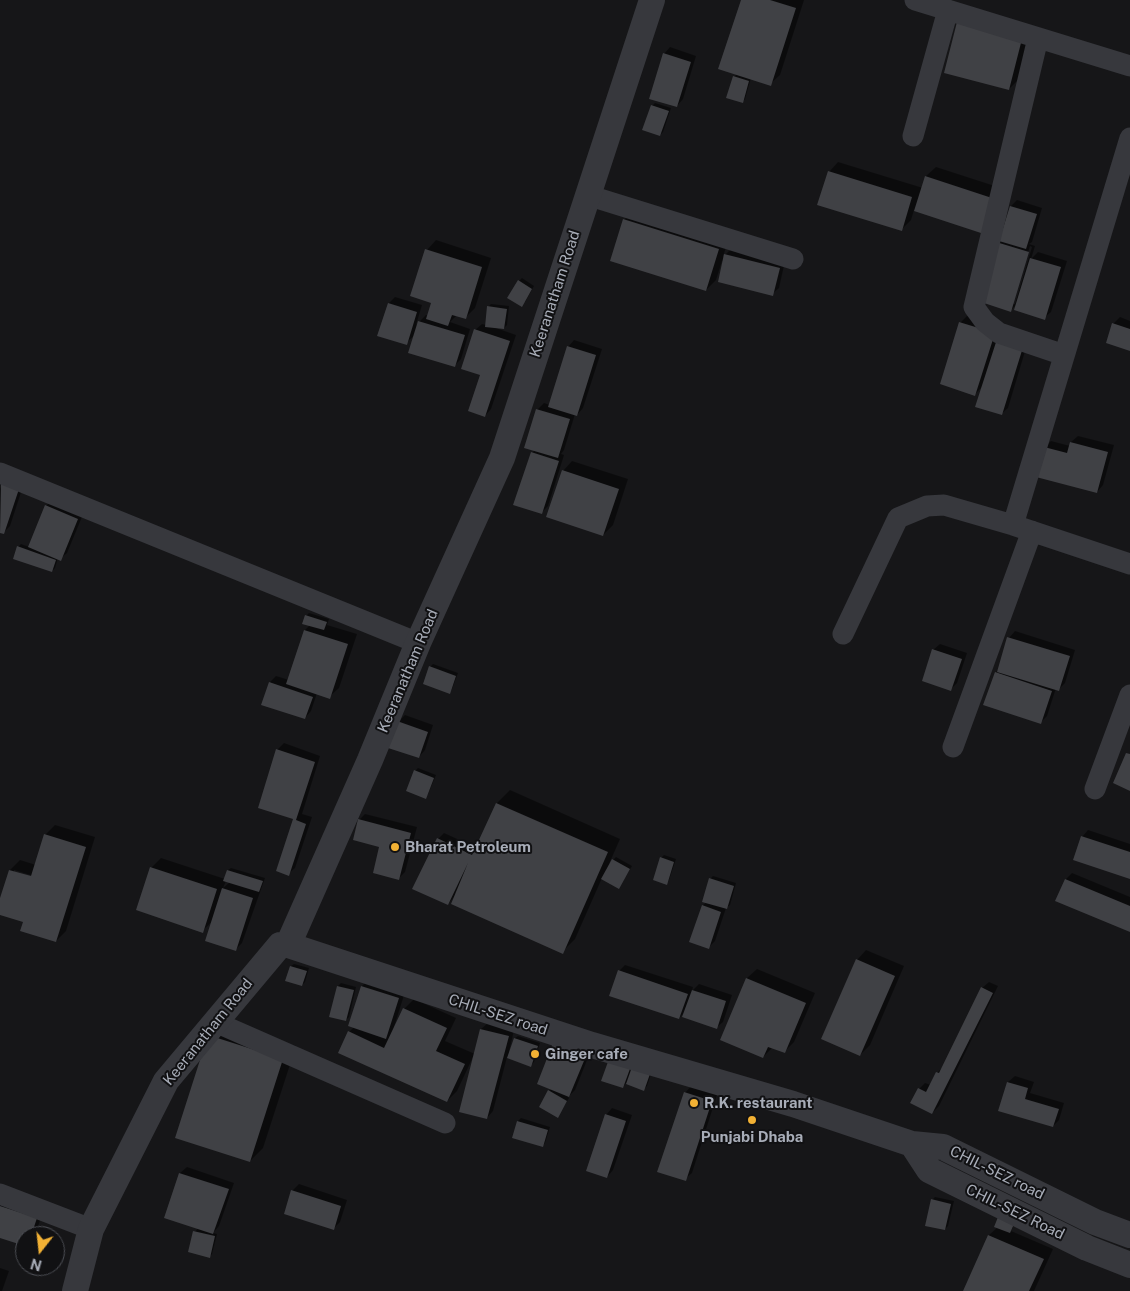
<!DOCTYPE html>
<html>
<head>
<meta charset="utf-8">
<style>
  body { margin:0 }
  #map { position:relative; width:1130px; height:1291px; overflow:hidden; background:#161618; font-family:"Public Sans",sans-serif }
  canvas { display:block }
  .north { position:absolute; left:15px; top:1226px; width:50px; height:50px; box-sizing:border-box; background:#111113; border:1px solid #4d4f55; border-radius:50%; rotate:196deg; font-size:14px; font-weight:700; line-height:20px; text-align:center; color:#a8adb8 }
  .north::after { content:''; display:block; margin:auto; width:18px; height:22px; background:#f2b134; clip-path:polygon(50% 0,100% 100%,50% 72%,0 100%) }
</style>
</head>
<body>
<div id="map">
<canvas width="1130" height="1291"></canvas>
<div class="north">N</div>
</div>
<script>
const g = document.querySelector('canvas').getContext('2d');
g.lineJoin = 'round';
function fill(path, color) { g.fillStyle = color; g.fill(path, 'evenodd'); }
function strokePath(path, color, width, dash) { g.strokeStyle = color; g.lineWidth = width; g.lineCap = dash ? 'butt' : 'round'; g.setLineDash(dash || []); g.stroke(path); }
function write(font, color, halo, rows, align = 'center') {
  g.font = font + ' "Public Sans",sans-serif'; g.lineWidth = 4; g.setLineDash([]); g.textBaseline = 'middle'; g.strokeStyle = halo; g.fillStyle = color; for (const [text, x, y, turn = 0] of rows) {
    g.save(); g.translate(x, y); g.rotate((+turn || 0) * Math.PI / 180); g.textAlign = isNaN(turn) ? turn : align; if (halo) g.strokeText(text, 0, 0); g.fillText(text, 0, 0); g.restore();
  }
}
const shadow = new Path2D(`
  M742,0H804L780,75L770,84L751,78L745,99L742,102L734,77L737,74Z
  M959,19L1032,26L1019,79L1009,89Z
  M670,47L696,56L683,99L677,106L664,54Z
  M655,103L671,108L663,132L660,135L652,106Z
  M838,162L923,188L926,176L936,167L1004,189L983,233L914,210L911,220L901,230L829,172Z
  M1017,200L1042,208L1032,242L1029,244L1035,246L1031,259L1038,252L1067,261L1051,312L1044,318L1017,304L1011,310L997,243L1011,206ZM1030,246L1032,247L1015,304H1012Z
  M634,210L728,240L723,257L732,248L785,261L779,288L772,294L722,261L716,280L706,290L624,220Z
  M436,240L491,258L475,308L465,318L457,315L450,322L470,329L461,359L454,366L416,334L406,343L389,303L395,297L422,305L416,325L426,315L428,316L433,302L427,250Z
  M522,278L534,286L525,302L519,281Z
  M491,304L509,306L507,325L504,328H496L516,335L491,409L485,416L482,375L475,330L482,324L486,325L488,307Z
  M967,316L1029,338L1008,408L1001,414L984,385L975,394L960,323Z
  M1120,317L1130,321V349L1113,324Z
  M574,340L602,349L583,408L577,415L575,414L564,450L561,454L564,455L548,506L541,513L532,453L535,450L537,410L544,403L550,405L568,347Z
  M1078,436L1114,445L1103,485L1097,492L1045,447L1051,441L1070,446L1071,442Z
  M572,461L628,479L613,525L603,535L563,471Z
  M24,483L10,526L3,533L0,532V489L2,484Z
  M53,499L84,512L67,553L60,559L58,558L55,568L52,571L18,547L21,544L29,547L46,506Z
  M309,613L329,619L327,625L357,634L339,688L329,697L317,693L311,711L305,718L270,682L276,676L289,680L305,630L310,625L306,616Z
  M1015,631L1075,650L1065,683L1059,689L1056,688L1047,716L1040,723L996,672L999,669L1009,638Z
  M940,644L967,653L957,683L951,689L933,650Z
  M433,664L458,673L452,689L450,692L430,667Z
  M405,715L433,725L425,750L419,757L398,722Z
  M284,743L320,756L302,814L312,817L295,868L288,874L295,819L277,750Z
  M418,768L436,775L428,794L425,797L415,771Z
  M510,790L620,839L609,864L616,857L632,866L621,884L602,878L575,939L562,952L455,896L448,904L438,839L444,833L477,848L497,803Z
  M365,814L417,827L405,872L399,878L381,846L359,820Z
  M55,825L95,837L66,931L56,941L24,921L0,913V903L10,870L20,860L36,865L45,835ZM14,870L37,877V879L14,873Z
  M1088,830L1130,844V878L1082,837Z
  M664,855L676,859L669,880L666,883L661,858Z
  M161,858L225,879L228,870L231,868L265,878L242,943L236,949L213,921L202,931L151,868ZM226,881L230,882L223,888Z
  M1072,873L1130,897V931L1057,900L1066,879Z
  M713,876L736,883L730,905L726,908L715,941L709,947L703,905L707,902L710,879Z
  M866,950L904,966L870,1045L860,1055L857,960Z
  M294,964L309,968L305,982L302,985L291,966Z
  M625,965L693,987L692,991L699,984L732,995L723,1022L716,1028L686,1011L679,1018L619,971Z
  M757,969L815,993L794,1042L784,1052L773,1047L763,1057L721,1039L747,978Z
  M368,980L405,992L394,1027H395L404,1009L414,999L456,1018L445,1041L475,1054L481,1029L488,1023L514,1030L509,1052L510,1053L515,1038L518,1036L540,1043L534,1062L531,1065L507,1057L493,1111L487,1118L474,1057H473L457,1091L447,1101L349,1032L354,1027L362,986Z
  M989,982L998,986L939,1106L932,1113L919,1089L925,1083L931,1085L937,1073L944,1066L982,988Z
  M341,983L356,987L349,1017L346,1020L331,1016L338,986Z
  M222,1023L296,1046L263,1148L250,1161L177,1137Z
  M591,1050L575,1090L568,1097L569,1098L560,1113L549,1091Z
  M633,1064L630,1072L636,1065L652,1071L647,1086L644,1089L626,1083L623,1087L603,1080Z
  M1015,1076L1034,1082L1030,1093L1064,1103L1059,1120L1053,1126L1000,1110L1008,1082Z
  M691,1086L717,1095L692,1173L685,1179V1093Z
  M612,1108L632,1115L613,1170L607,1177L606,1115Z
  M521,1118L550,1127L545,1143L542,1146L513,1137L518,1121Z
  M187,1167L234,1183L219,1226L213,1233L217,1234L212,1254L210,1256L195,1232L198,1228L166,1217L180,1173Z
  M299,1184L347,1200L340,1222L333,1229L292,1191Z
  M935,1197L954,1201L948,1226L945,1229L932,1200Z
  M0,1204L43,1211L35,1236H25V1244L0,1236Z
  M1016,1221L1011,1231L1053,1249L1034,1291H965L989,1235L998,1227Z
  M0,1268L9,1271L2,1291H0Z`);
const building = new Path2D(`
  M741,0H770L796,8L771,86L718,69Z
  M958,18L1023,35L1009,90L944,73Z
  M663,53L691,62L677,107L649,99Z
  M733,76L749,81L743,103L726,98Z
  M651,105L669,111L660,136L642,130Z
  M828,171L912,197L902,231L817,205Z
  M925,176L995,199L984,234L914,211Z
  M1010,206L1037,214L1026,249L999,241Z
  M623,219L719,249L706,291L610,261Z
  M996,242L1029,252L1011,312L978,301Z
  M425,249L482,267L466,319L452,315L448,326L426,319L431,303L410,296Z
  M724,254L780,268L773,296L718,282Z
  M1030,258L1061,267L1045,320L1014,310Z
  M518,280L532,289L522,307L507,298Z
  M388,303L417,312L407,345L377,336Z
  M487,306L507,309L504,329L485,327Z
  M418,321L465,335L455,367L408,353Z
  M959,322L995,333L975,396L940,384Z
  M1112,323L1130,329V351L1106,343Z
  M474,329L510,341L485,417L468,411L480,375L461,369Z
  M998,336L1024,344L1002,415L975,407Z
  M567,346L596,355L577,416L548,407Z
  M536,409L570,419L558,458L524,448Z
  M1070,442L1108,452L1097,493L1036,477L1044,447L1067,453Z
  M531,452L559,461L542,514L513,505Z
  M562,470L619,489L603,536L546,517Z
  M1,483L19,489L4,534L0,533Z
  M45,505L78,519L61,561L28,547Z
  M17,546L56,560L52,572L13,559Z
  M305,615L327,622L324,630L302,624Z
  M304,630L348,644L330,699L286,684Z
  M1007,637L1070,656L1059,691L997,672Z
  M932,649L962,659L951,691L922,681Z
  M429,666L456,676L450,694L423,684Z
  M995,672L1052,691L1041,724L983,705Z
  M269,682L313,697L305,719L261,705Z
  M397,721L428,732L419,758L388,748Z
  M276,749L315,762L296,820L306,824L289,876L276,871L293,819L258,808Z
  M1126,753L1130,754V791L1113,783Z
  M414,770L434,778L426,799L406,791Z
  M496,803L608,852L563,954L451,904L468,863L448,905L412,889L437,838L472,855Z
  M358,819L411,833L399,880L373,873L379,847L353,840Z
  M44,834L86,847L56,942L20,931L23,922L0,915V898L9,870L31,876Z
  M1081,836L1130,852V879L1073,860Z
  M660,857L674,862L667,885L653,880Z
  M612,859L630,869L619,889L601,879Z
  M150,867L217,889L203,933L136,910Z
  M227,870L263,881L259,892L223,881Z
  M709,878L734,886L727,909L702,902Z
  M1065,879L1130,906V932L1055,901Z
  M222,888L253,898L236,951L205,941Z
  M702,905L721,912L709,949L689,942Z
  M856,959L895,976L860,1056L821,1039Z
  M290,966L307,971L302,986L285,981Z
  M618,970L688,994L679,1019L609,996Z
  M746,978L806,1003L785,1053L768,1047L763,1058L720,1040Z
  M337,986L354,990L346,1021L329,1017Z
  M361,986L399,998L386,1039L348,1026Z
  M981,987L993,993L932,1114L910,1103L918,1088L926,1092L936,1072L939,1073Z
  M692,990L726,1001L717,1029L682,1017Z
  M403,1008L447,1028L436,1051L465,1064L447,1102L338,1053L348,1031L384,1048Z
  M480,1029L509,1036L487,1119L459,1112Z
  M208,1035L283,1059L250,1162L175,1138Z
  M514,1038L538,1046L531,1067L507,1058Z
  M553,1043L586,1056L569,1097L537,1084Z
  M609,1059L631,1066L623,1088L601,1081Z
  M632,1067L650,1074L644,1091L626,1084Z
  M1007,1082L1028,1088L1025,1099L1059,1109L1053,1127L998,1111Z
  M548,1090L567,1101L558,1118L539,1107Z
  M684,1092L712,1101L686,1181L657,1172Z
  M605,1114L626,1121L607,1178L586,1171Z
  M517,1121L548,1130L543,1147L512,1138Z
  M179,1173L229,1189L213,1234L164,1218Z
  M291,1190L341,1206L334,1230L284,1214Z
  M931,1199L951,1204L945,1230L925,1226Z
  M0,1206L37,1218L31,1236H25V1246L0,1238Z
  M998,1217L1014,1224L1010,1233L994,1227Z
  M193,1231L215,1236L210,1258L188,1252Z
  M988,1235L1044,1259L1029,1291H963Z`);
const minor = new Path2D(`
  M915,0L1130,66
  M1038,38L974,307L985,322L999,333L1064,355
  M913,136L948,10
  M1130,138L1013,525L1130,564
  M587,195L793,259
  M0,473L418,643
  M843,634L898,518L927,506L944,505L1013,525
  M953,747L1032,531
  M1095,789L1130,695
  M215,1022L445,1123
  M0,1194L91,1229`);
const tertiary = new Path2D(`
  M288,945L592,1045L793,1104L912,1144L943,1147L1095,1222L1130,1235
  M912,1144L929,1170L1087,1248L1130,1265
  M75,1291L91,1229L166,1081L280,945H288L370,760L418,643L502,458L652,0`);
const markers = [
  [395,847,5,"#f2b134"],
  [535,1054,5,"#f2b134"],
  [694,1103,5,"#f2b134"],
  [752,1120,5,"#f2b134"]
];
const streetNames = [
  ["Keeranatham Road",555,294,-72],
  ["Keeranatham Road",408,671,-67],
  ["CHIL-SEZ road",498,1015,18],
  ["Keeranatham Road",208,1032,-51],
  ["CHIL-SEZ road",997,1173,26],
  ["CHIL-SEZ Road",1015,1212,26]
];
const poiNames = [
  ["Bharat Petroleum",405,847],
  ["Ginger cafe",545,1054],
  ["R.K. restaurant",704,1103],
  ["Punjabi Dhaba",752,1137,"center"]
];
fill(shadow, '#0007');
fill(building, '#404145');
strokePath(minor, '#37383d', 21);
strokePath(tertiary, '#37383d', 26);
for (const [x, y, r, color] of markers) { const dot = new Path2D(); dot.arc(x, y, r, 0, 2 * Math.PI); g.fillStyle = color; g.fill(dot); strokePath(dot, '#111113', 2); }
write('15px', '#a8adb8', '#111113', streetNames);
write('bold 15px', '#a8adb8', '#111113', poiNames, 'left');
</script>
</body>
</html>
